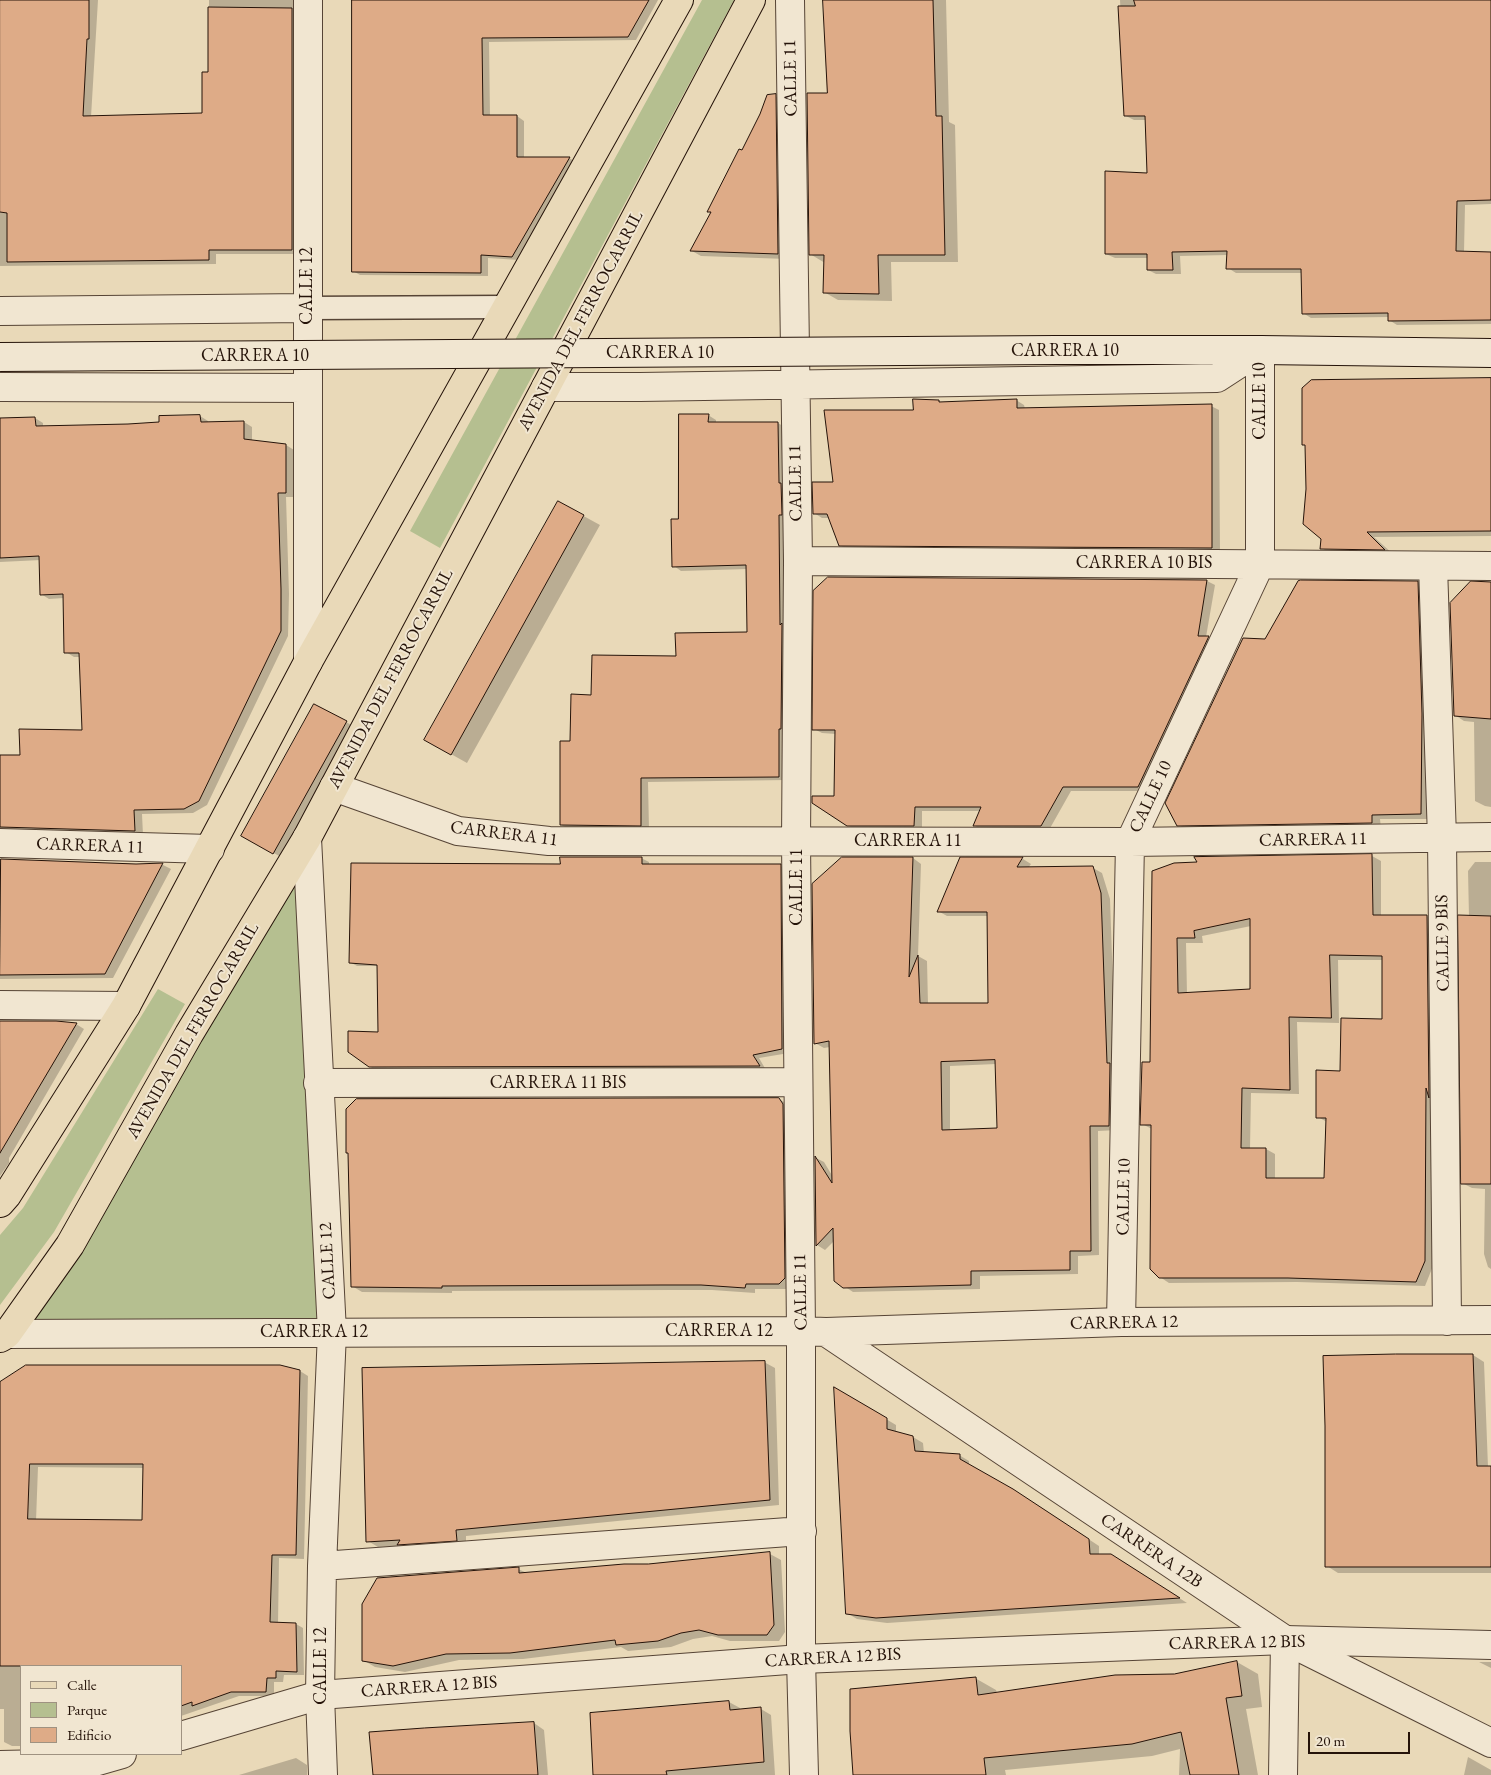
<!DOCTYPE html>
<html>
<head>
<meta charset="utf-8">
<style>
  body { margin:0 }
  #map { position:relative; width:1491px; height:1775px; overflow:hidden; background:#e9d9b8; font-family:"EB Garamond",serif }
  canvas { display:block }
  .legend { position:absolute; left:20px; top:1665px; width:162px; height:90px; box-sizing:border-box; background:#f1e6d1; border:1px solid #9f9281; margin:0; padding:6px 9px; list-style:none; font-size:15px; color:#251309 }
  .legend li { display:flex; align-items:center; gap:10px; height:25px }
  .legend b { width:25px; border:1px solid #9f9281 }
  .scale { position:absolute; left:1308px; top:1732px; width:102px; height:22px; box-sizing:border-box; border:2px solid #251309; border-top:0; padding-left:6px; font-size:15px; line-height:18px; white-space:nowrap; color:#251309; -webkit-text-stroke:4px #f1e6d1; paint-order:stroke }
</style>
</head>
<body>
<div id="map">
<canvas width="1491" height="1775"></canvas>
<ul class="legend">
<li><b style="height:6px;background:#e9d9b8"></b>Calle</li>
<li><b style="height:14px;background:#b5bf90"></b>Parque</li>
<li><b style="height:14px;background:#deab87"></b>Edificio</li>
</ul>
<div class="scale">20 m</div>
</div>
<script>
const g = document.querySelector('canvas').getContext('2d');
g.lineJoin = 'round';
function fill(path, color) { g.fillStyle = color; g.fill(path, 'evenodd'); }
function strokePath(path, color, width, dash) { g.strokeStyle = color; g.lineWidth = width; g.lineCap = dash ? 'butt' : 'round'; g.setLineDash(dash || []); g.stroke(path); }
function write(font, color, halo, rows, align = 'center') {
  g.font = font + ' "EB Garamond",serif'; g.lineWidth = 4; g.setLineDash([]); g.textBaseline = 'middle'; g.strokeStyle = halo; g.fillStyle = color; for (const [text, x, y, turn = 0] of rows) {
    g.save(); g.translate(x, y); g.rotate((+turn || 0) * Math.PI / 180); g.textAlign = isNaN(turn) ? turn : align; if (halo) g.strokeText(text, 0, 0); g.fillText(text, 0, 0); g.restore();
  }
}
const green = new Path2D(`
  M702,0H734L440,548L410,531Z
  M307,838L332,1332L7,1334Z
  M158,989L185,1004L54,1232L0,1305V1235L23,1208Z`);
const shadow = new Path2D(`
  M0,0H98L91,117L203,115L209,73V0H301L300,254H216V264L0,266Z
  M353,0H658L636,40L489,42L490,116H517L524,121V158H569L576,162L519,260L488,258V276L360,275L353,271Z
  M825,0H946L949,122L955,125L958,262H891L892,301L838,300L824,292L825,263L810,254L829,94Z
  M1120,0H1491V204L1465,205L1464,252L1491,253V324L1397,325L1389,320V317L1311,318L1303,313V273H1236L1228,268V255L1180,256L1181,274H1156L1148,270V258H1115L1106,254L1149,174L1147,120H1134L1126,116Z
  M775,96L785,101L787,259L701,256L692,251L711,213L708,211Z
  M1491,380V536L1374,537L1393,554H1331L1322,548V539L1307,489L1306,446L1304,444Z
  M1016,400L1024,405L1025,409L1211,406L1219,410L1220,552L848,550L840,545L830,518H822L814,513L834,483L914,411L939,401L942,403Z
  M708,415L716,420V423H778L786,428L787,780L648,782L649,829H569L561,825L572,742L592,696L677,658L749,634L748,569L681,571L674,566L679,520Z
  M200,416L208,421V423L244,422L252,427V441L286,445L294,450V497H286L289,594L288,636L207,805L193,813L142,814L143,835L0,833V756H21L83,731L80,657H74L66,652L64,598L49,599L41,594V560L0,562V419L35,418L43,423V427L160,423Z
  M558,502L600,525L467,763L442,749Z
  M1207,581L1215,585L1206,637L1216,642L1146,791H1071L1049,830H983L975,826L981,811H922V830H856L847,825L836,797V734L822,733L814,729Z
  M1418,582L1427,588L1429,819H1380L1381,828L1188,830L1178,825L1266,640Z
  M1491,583V807L1485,806L1475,801L1474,722L1464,721L1455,715Z
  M346,722L362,731L290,862L243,836Z
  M1372,856L1381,861V916H1427L1436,922L1433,1266L1425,1286L1297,1282L1169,1283L1160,1277L1152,1129L1142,1124L1151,1063L1154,872ZM1251,926V990L1187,994L1186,943H1203L1202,936ZM1338,960H1383L1384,1020L1341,1072L1318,1117L1327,1122L1325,1180L1275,1179V1154L1266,1149H1250L1251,1093L1299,1094L1297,1022L1339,1023Z
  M641,858L649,862V866H780L788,870L789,1053L759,1058L766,1070L377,1071L369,1066L379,1033L378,966H357L350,962L562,865Z
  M913,858L921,864L918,956L927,961L928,1004H990L988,916H947L938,911L961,859H1023L1031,864L1028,868H1093L1102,873L1110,899L1118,1130L1098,1131L1099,1255L1078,1256V1274L980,1276V1289L853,1292L844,1286L835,1240L825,1250L817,1245L816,1158L824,1162L833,1177L830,1047L824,1048L815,1043ZM996,1064L998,1130L950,1131V1066Z
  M39,861L163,865L171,869L113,978L0,979V863Z
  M1475,862H1491V1269L1488,1267L1484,1254L1485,1189L1472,1188L1462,1183L1469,917L1468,871Z
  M0,1022L76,1024L84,1029L9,1158V1163L0,1176Z
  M779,1099L789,1105V1289H755V1293L712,1290H671L452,1291V1293L362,1292L352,1286Z
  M1473,1355L1484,1362L1488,1467H1491V1573H1338L1327,1566Z
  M764,1362L775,1368L779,1505L466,1536V1546L408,1550L401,1546L378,1547L368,1541Z
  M300,1371L308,1376L304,1559L279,1558L278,1624H296L303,1628L304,1675H284L283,1682H274V1696H239L181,1716V1666H21V1746H12L4,1742V1709H0V1384ZM38,1467L144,1468L143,1521H36Z
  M836,1389L896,1425V1433L913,1437L923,1443L924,1453L959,1455L969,1461V1465L1023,1496L1099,1546V1555L1122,1561L1187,1603L887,1623L857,1619L847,1613Z
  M770,1554L781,1560L785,1632L779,1641H730L712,1636L693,1639L671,1647L628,1651L621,1647L523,1659L459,1660L405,1672L375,1667L363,1660L518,1569L527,1573L649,1565Z
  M1237,1662L1258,1674L1262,1707L1246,1709L1258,1775H1179L1180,1749L1152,1756L1005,1770L1006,1775H854L975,1678L996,1690L997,1693L1174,1676Z
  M1479,1662H1491V1668Z
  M729,1702L740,1708V1711L761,1709L771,1715L775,1775H594Z
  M534,1723L544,1730L548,1775H374Z
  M1468,1757L1491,1770V1775H1464Z
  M296,1758L307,1765V1775H239Z`);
const building = new Path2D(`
  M0,0H89V39H87L83,116L202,113V72H208V7L292,8V250H209V260L7,262V213L0,212Z
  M352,0H649L628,37L482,38L483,115H517V157H570L512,257L481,255V273L352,272Z
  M823,0H933L936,116H942L945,255H878L879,294L823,293L824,255H809L807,93H827Z
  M1134,0H1491V200L1457,201L1456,251L1491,252V320L1388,321V313L1302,314L1301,269H1226L1227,251L1172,252L1173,270H1147V254H1105V171L1147,173L1145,116H1124L1118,6H1135Z
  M776,94L778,254L690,251L711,212H707L739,149L742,150L760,114L767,95Z
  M1491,378V531L1367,532L1385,550L1320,549L1321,539L1303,524L1306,489L1305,445H1302V388L1311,380Z
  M913,399L939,400V402L1017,399V408L1212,404V548L839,546L827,514H813L812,482H833L824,410H913Z
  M679,414H709L708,422H778L779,483H781L782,515H779L780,625L782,623L781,729H779V777L641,778V826L560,825V741H570L571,694L591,695L592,655L676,656L675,633L747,632L746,565L672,567L671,519H678Z
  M200,415L201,422L244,421V439L286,444V493H278L281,589V631L199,801L184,809L134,810L135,831L0,827V755H20L19,729L82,730L79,653H64L63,594L40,595L39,556L0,558V418L35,417L36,426L128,424L159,422V416Z
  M558,501L584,515L451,755L424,740Z
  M828,577L1207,580L1198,636H1209L1138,787H1063L1041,826H973L981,807H915L914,826H847L812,803V796H834L835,730H812L813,591Z
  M1301,580L1418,581L1422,714L1421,814L1372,815V823L1177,826L1165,803L1243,638L1265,639L1298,581Z
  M1471,581L1491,582V719L1454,716L1450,603Z
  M314,704L347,721L273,854L241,836Z
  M1372,854L1373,915H1427L1429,1098L1426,1088L1425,1261L1416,1282L1288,1278H1159L1150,1269L1151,1125H1140L1142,1062H1150L1152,871L1174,863L1197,862L1194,857ZM1250,919V989L1178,993L1177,938H1195L1194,931ZM1330,955L1382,956V1019L1341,1018L1340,1071L1316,1070V1118H1326L1324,1178H1266V1148H1241L1242,1088L1290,1090L1289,1017L1331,1018Z
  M560,857H642V864H781L782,1049L753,1055L760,1066L369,1067L348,1052V1031L378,1032L377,965L349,963L351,863L560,864Z
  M842,857H913L909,977L918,955L920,1003H988L987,912H937L960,857H1023L1017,867L1093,866L1101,893L1107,1063H1110L1109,1126H1090L1091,1251H1070V1270L971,1271V1285L843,1288L834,1281L833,1228L816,1246L815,1156L832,1183L829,1041L814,1044L812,884ZM995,1060L997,1128L942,1130L941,1062Z
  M1,859L136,864L163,863L105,974L0,975Z
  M1458,915L1491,916V1184H1461Z
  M0,1021H56L77,1023L0,1153Z
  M779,1098L783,1104L785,1278L779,1284H746L745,1288L701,1285H661L442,1286V1288L351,1287L348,1153H346V1109L356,1099Z
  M1396,1354H1473L1477,1466H1491V1567H1325V1426L1323,1356Z
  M765,1361L770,1500L456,1530L457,1541L397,1545L400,1540L366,1542L362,1368Z
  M26,1365H280L300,1370L296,1555H272L270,1622L296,1623L297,1672L276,1671V1678H267L266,1692H231L192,1706V1702L181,1706V1666H0V1382ZM30,1464H143L142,1520L28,1519Z
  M834,1387L887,1418V1429L913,1436L915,1451L960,1454V1459L1013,1489L1089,1539L1090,1554H1111L1180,1598L876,1618L846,1614Z
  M770,1552L774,1625L767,1635H718L699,1630L681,1633L658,1641L616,1645L615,1640L510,1653L446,1654L393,1666L362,1661V1604L377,1578L519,1567V1573L624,1564H648Z
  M1237,1661L1242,1696L1226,1698L1239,1775H1190L1181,1732L1132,1744L984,1758L986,1775H853L850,1731V1689L976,1677L978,1695L1115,1675L1174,1674Z
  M729,1701L730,1710L761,1707L764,1762L666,1771L667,1775H593L590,1713Z
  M534,1722L538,1775H373L369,1732L424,1728Z`);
const pedestrian = new Path2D(`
  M307,308L507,307`);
const minor = new Path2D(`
  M308,0V662
  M790,0L798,561L796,841L801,1331V1659L804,1775
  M0,311L307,308
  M0,387L308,388
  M546,387H640L1217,378L1260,350
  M798,561L1491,566
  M1433,566L1442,838L1447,1321
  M334,787L458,831L549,841L1130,842L1491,837
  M307,838L332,1332L322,1566L320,1695L323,1775
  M0,843L210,849
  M0,1005L126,1006
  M318,1083L798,1082
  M1121,1322L1130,842L1260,564V350
  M826,1332L1285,1640L1491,1743
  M7,1334L801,1331L826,1332L1121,1322L1491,1320
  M322,1566L802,1531
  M1283,1775L1285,1640`);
const tertiary = new Path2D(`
  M181,1736L320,1695L801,1659L1285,1640L1491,1645
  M0,1765L91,1763L122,1754`);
const secondary = new Path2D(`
  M1056,350H1260L1491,353`);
const primary = new Path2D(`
  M0,1203L7,1195L126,1006L308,662L679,0
  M0,1338L7,1334L70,1245L189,1034L307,838L751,0`);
const secondaryBridge = new Path2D(`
  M0,357L1056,350`);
const streetNames = [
  ["CALLE 11",791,78,-91],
  ["CALLE 12",307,286,-90],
  ["AVENIDA DEL FERROCARRIL",581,321,-62],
  ["CARRERA 10",1065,351],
  ["CARRERA 10",660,353],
  ["CARRERA 10",255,356],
  ["CALLE 10",1260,401,-90],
  ["CALLE 11",796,483,-91],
  ["CARRERA 10 BIS",1144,563],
  ["AVENIDA DEL FERROCARRIL",391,679,-62],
  ["CALLE 10",1151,797,-65],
  ["CARRERA 11",504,834,7],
  ["CARRERA 11",1313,840,-1],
  ["CARRERA 11",908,841],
  ["CARRERA 11",90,846,2],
  ["CALLE 11",797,887,-90],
  ["CALLE 9 BIS",1443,943,-91],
  ["AVENIDA DEL FERROCARRIL",193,1031,-60],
  ["CARRERA 11 BIS",558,1083],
  ["CALLE 10",1124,1197,-89],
  ["CALLE 12",328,1261,-93],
  ["CALLE 11",801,1292,-91],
  ["CARRERA 12",1124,1323,-1],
  ["CARRERA 12",719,1331],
  ["CARRERA 12",314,1332],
  ["CARRERA 12B",1151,1551,34],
  ["CARRERA 12 BIS",1237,1643,-1],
  ["CARRERA 12 BIS",833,1658,-3],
  ["CALLE 12",321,1666,-90],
  ["CARRERA 12 BIS",429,1687,-4]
];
fill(green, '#b5bf90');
fill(shadow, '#0003');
fill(building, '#deab87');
strokePath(building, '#251309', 1);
strokePath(pedestrian, '#564435', 25);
strokePath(minor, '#564435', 30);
strokePath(tertiary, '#564435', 30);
strokePath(secondary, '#251309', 30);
strokePath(primary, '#251309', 30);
strokePath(pedestrian, '#f1e6d1', 22);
strokePath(minor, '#f1e6d1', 28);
strokePath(tertiary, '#f1e6d1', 28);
strokePath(secondary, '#f1e6d1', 28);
strokePath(primary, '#e9d9b8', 28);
strokePath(secondaryBridge, '#251309', 30, []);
strokePath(secondaryBridge, '#f1e6d1', 28);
write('18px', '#251309', '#f1e6d1', streetNames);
</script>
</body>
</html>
